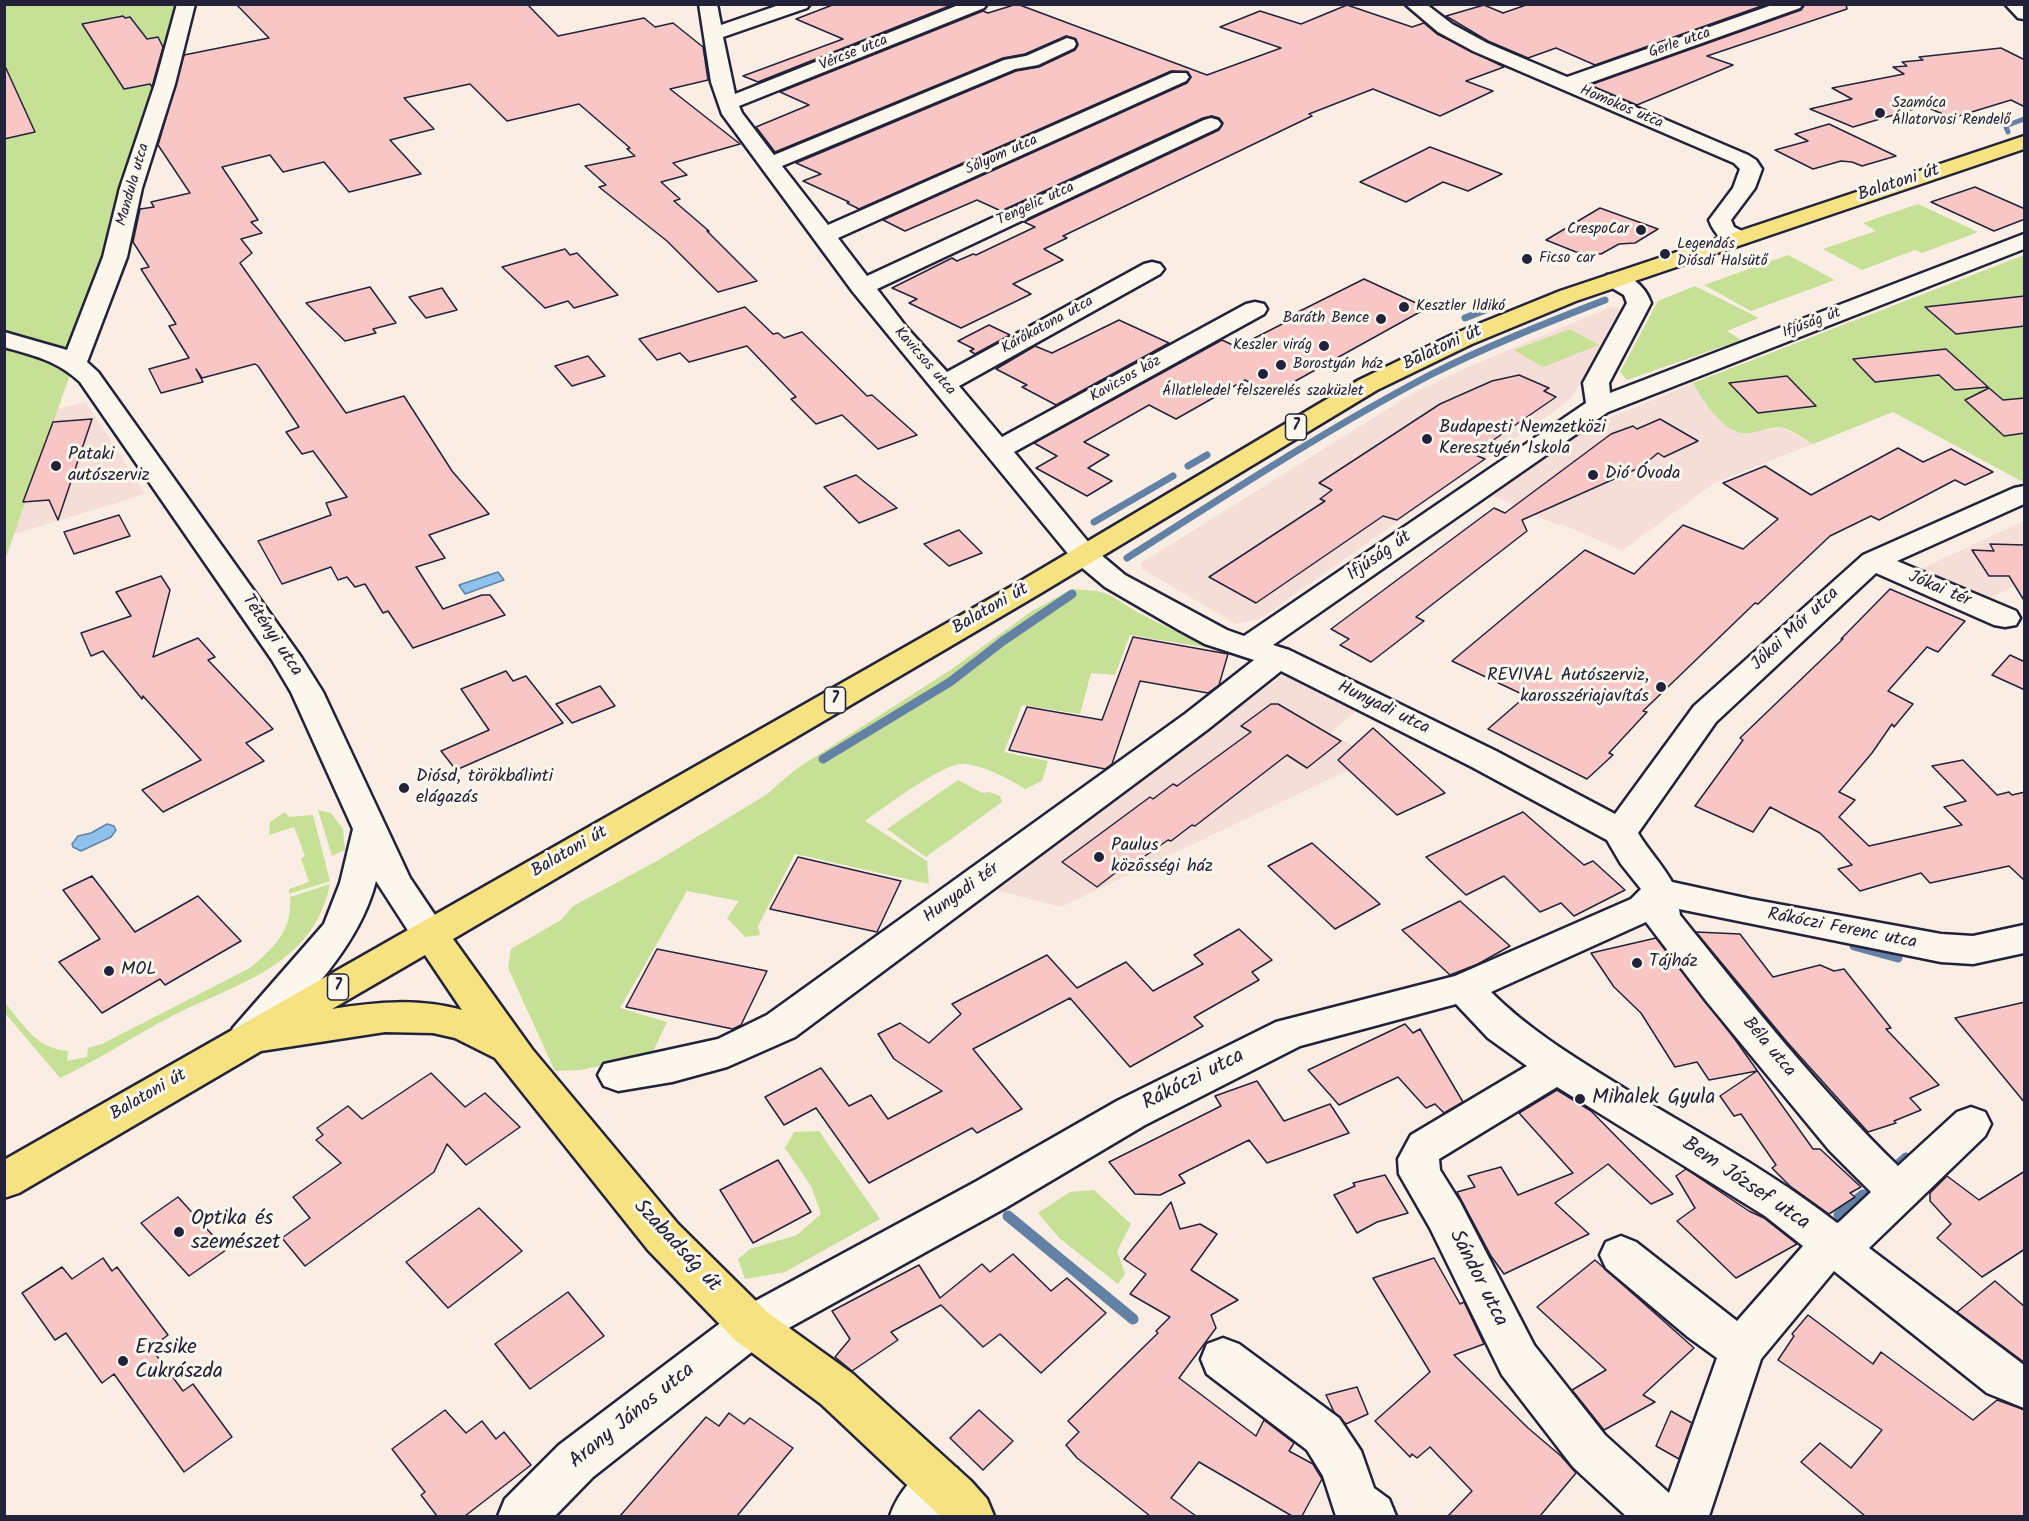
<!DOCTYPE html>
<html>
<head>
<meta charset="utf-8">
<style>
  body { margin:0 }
  #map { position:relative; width:2029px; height:1521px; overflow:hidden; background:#faede4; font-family:Kalam,sans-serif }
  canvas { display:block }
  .frame { position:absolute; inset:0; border:6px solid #22223b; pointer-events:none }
</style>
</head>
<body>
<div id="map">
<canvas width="2029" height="1521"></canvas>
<div class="frame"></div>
</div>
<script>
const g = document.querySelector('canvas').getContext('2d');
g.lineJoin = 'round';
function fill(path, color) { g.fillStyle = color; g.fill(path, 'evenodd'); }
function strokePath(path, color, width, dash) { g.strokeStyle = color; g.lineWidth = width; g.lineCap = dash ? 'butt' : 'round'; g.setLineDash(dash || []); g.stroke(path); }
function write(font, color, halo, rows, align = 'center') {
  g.font = font + ' Kalam,sans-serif'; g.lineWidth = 6; g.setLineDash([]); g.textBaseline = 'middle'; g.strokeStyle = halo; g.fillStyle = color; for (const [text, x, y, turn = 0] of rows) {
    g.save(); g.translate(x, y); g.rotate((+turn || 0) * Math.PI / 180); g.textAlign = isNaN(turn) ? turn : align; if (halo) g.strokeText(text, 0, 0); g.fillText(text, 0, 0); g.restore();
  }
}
const built = new Path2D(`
  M1613,306L1625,312L1571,398L1564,404L1260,619L1236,624L1142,569L1141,563L1413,393L1470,366Z
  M1693,383L1705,404L1741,433L1783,428L1813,444L1714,483L1622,551L1562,524L1557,525L1488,493L1542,455L1606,419Z
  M86,402L145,494L12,535L57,409Z
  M2024,521V580L1988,600L1918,570Z
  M1284,674L1358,709L1330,734L1376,757L1061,907L992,889Z`);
const green = new Path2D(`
  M5,5H186L79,349L5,560Z
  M1918,204L1978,232L1922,253L1915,250L1862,270L1823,249L1876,231L1863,223Z
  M1788,255L1835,280L1751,311L1704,285Z
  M2024,255L2023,482L1893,412L1813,444C1804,439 1793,431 1784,428C1771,425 1755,435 1741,433C1721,429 1702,399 1693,383Z
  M1695,286L1759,318L1727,331L1741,340L1627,380L1620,372L1658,301Z
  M1570,329L1599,345L1543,367L1514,350Z
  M1072,589L1097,591L1110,595L1137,612L1209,648L1130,635L1115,675L1091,673L1080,714L1022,705L1004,752L1048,761L1042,781L1025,789C1007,778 986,766 965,764C945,761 884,808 865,821L927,861L929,884L795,854L758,926L760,935L745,937L727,918L739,901L687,891L620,1008L667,1022L651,1056L580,1070L555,1071L508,968L511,949L561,920L573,906L657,861L766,795L796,769L949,671L1032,611Z
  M958,780L982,793L989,792L1000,796L1002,802L926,857L887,829Z
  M318,810L331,813L343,829L345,850L332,856Z
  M285,812L289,817L313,815L330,881L289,894V889L309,882L301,859L305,856L294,827L269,835L270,822Z
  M330,884C313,967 236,983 172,1016C134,1036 98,1060 60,1078L5,1013V1003C25,1026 35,1048 68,1051L67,1061L87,1057L88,1048L102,1044L250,968C274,948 293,930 290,897Z
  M819,1131L880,1219L785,1272L745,1279L738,1259L750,1249L797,1235L821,1214L811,1186L785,1148L794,1132Z
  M1094,1190L1131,1224L1117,1251L1125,1274L1118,1284L1059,1238L1038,1213L1070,1192Z`);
const water = new Path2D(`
  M498,572L504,580L465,594L459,585Z
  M107,824L114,826L116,830L111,837L81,851L73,847L72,844L78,836L91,833Z`);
const streamFar3 = new Path2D(`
  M2008,132L2006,127L2008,125L2024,119`);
const streamFar2 = new Path2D(`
  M1465,318L1503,303
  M1188,466L1207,455
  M1094,522L1173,476
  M1127,558C1226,495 1325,430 1430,375C1487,346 1546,323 1605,300`);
const streamFar1 = new Path2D(`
  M823,759L950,682L1003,641L1072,594
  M1854,946L1898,958`);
const stream = new Path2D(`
  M1897,1166L1906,1158
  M1008,1216L1133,1319
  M1848,1223L1839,1215L1863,1195`);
const building = new Path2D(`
  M236,4H527L558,36L644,18L655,27L673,23L703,47L708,80L670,89L740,144L673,163L687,175L661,182L680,199L674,201L709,231H707L757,281L718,292L667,241L599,187L606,185L585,166L635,156L627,149L630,148L579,104L507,121L470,84L404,98L434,129L390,140L421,174L349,192L324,162L283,172L270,155L222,167L258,220L251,222L262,233L241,239L252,253L240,263L346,413L404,396L452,471L489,514L429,535L445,558L416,567L443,609L482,595H490L505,615L413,648L388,611L383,613L365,584L355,587L347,577L338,580L331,567L282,584L258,541L331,515L326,503L347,497L313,451L302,454L286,432L299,427L258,366L255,364L202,378L196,369L203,382L161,393L149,369L189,358L169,326L176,324L141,269L149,267L133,242L140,209L154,207L151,202L190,193L158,145L184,55L269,38Z
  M835,4H954L758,82L743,76L843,39L796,19Z
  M1017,4L1207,75L1281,48L1220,27L1260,11L1301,24L1347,5L1412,27L1424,23L1437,34L1504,67L1466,81L1493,91L1440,116L1373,89L1309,114L1312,116L1063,236L1067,238L1044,249L1063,260L1013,284L1031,294L961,328L909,303L917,299L892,288L952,258L957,261L973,254L976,255L1035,227L1024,222L1219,130L1223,123L1219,118L1212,116L1203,118L1001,211L977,200L905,231L883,220L1187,83L1191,77L1188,72L1171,71L859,209L847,203L849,202L803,181L821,174L796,163L1016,71L1039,67L1075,50L1078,45L1076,39L1066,36L1025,54L1003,58L775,152L756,127L809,105L780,92L983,11L988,13Z
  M1529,4H1767L1595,65L1556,48L1528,58L1488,41L1446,16L1484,5L1503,13Z
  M1805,4H1846L1847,9L1707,56L1733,65L1637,105L1590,85L1801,10Z
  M123,16L125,18L130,17L147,39L158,37L163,47L152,87L150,84L124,89L82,24Z
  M2001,48L2025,60V107L2011,100L1952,118L1924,106L1853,127L1810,109L1852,99L1832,88L1904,74L1893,67L1907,66L1902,62L1923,60L1919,57Z
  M4,64L35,132L4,139Z
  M1829,124L1896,156L1862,166L1852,162L1841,161L1813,169L1775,150L1808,141L1795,134Z
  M1430,147L1502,174L1468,191L1443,182L1406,202L1360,182Z
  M1975,187L2025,209V219L1994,231L1931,202Z
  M1600,208L1658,229L1635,243L1619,244L1601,254L1576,252L1546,240Z
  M565,249L570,255L577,253L618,295L574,308L568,301L545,308L502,267Z
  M1364,279L1427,308L1272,394L1245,380L1176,419L1149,405L1084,442L1109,455L1088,468L1112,481L1087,496L1036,468L1057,456L1034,443L1222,340L1237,347L1292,319L1288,317Z
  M370,287L396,323L373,329L376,333L345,341L306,303Z
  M442,288L457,310L426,318L409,297Z
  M2025,296V326L1956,334L1925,307Z
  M745,307L773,334L778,333L784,338L802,332L867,396L872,395L917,435L878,449L842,415L816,424L791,399L796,397L747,346L689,362L680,353L657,360L639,339Z
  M1119,320L1169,343L1056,405L1022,387L1027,385L996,369L1035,346L1052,353Z
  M989,325L1010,335L975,354L970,351L974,349L958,341Z
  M1946,349L1988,387L1955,390L1939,375L1875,382L1853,359Z
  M588,356L605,376L572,386L555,366Z
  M1519,375L1549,388L1544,391L1556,397L1473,454L1485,459L1397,520L1383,516L1256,603L1209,577L1325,501L1320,499L1332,490L1319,483L1440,404L1492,381Z
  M1787,376L1816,406L1758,413L1729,383Z
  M1989,388L2003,400L2025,398V433L2004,436L1965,400Z
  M92,419L58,520L49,500L23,502L53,422Z
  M1660,419L1698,441L1664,457L1658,453L1641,467L1522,520L1527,531L1416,617L1424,621L1371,662L1340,645L1349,639L1331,629L1494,508L1505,513L1611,434L1633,426L1637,429Z
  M1898,448L1923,462L1951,449L1993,472L1965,485L1955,480L1879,520L1871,516L1830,536L1758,604L1755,603L1643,711L1647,712L1609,753L1613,755L1587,779L1488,729L1526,696L1452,661L1585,550L1634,574L1683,525L1743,549L1778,519L1723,483L1765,466L1811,495Z
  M856,475L897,508L859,523L824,487Z
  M119,515L130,536L74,554L64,532Z
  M959,530L982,553L949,566L924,544Z
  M1990,544L2025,545V602L2009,576H1989L1972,550L1994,551Z
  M161,576L170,590L153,657L198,638L215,657L208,660L273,729L246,743L264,761L163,812L142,790L201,760L143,696L142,699L103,651L91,656L81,633L131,616L116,592Z
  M1890,589L1965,621L1938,652L1927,647L1888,691L1913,704L1894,727L1892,724L1872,753L1839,792L1855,800L1839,817L1869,846L1962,825L1944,807L1966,801L1932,766L1963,760L1997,795L2009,792L2012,795L2025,792V881L2009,866L1930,883L1921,873L1860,891L1838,869L1852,865L1820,833L1770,807L1753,832L1695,806L1743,740L1740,738L1843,639H1841Z
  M1133,637L1228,654L1219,685L1208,693L1140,681L1112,764L1105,769L1009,750L1027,707L1102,720Z
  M2010,655L2025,662V690L1992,675Z
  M506,671L513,681L526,676L563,723L456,770L441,751L489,730L461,689Z
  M600,686L615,706L572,723L556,704Z
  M1271,704H1278L1341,741L1307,768L1287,755L1195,826L1192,825L1171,841L1168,840L1122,872L1119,870L1097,887L1062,862L1150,797L1153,799L1173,784L1177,786L1251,732L1241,726Z
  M1373,728L1445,793L1397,815L1338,760Z
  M1523,812L1584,865L1593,861L1625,890L1574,916L1561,903L1540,912L1504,876L1466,895L1426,857Z
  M1312,843L1380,904L1335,929L1268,866Z
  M798,857L901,881L877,932L770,909Z
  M92,876L135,932L198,896L241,941L165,985L160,979L102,1013L59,962L100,939L63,890Z
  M1460,901L1510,946L1478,964L1450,975L1402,930Z
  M1239,929L1272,960L1252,972L1259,980L1194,1017L1203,1026L1130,1067L1070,998L973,1049L1022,1109L977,1133L972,1128L869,1183L816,1108L784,1125L765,1097L821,1068L849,1106L871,1095L888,1119L942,1091L894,1059L878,1034L900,1023L929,1043L961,1014L952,1004L1047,955L1077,988L1126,962L1153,991L1203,964L1194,955Z
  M1696,932L1740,934L1773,977L1820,965L1834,971L1844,969L1891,1028L1886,1029L1939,1085L1910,1098L1921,1110L1894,1121L1896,1123L1868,1132L1787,1042Z
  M1656,938L1734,1038L1813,1149H1820L1861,1187L1850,1193L1855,1197L1829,1214L1790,1186L1772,1168L1776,1165L1741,1114L1734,1116L1720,1096L1757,1071L1709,1080L1697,1062L1675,1067L1641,1013L1614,987L1591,953Z
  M657,949L767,971L741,1025L733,1029L626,1007Z
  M2025,1002V1103L1955,1018Z
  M1405,1024L1413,1033L1420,1029L1463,1102L1444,1113L1435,1104L1426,1108L1398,1077L1339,1105L1308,1070Z
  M431,1073L465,1107L485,1093L520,1127L466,1165L447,1144L434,1172L305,1266L282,1238L310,1218L293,1197L341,1163L316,1140L323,1135L317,1128L348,1106L362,1119Z
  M1257,1081L1284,1121L1330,1104L1349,1133L1267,1163L1249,1140L1179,1175L1185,1183L1160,1195L1135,1194L1109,1162L1221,1106L1215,1096Z
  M1557,1090L1591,1111L1673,1194L1651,1204L1608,1164L1555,1203L1589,1234L1504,1274L1491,1256L1457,1192L1475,1187L1468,1176L1501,1167L1518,1195L1573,1173L1519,1113Z
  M778,1160L811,1212L753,1243L720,1190Z
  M1686,1169L1749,1211L1764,1218L1797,1244L1736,1278L1677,1221L1695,1208L1676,1176Z
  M2025,1171V1249L1982,1277L1937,1238L1951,1224L1930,1201V1193L1947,1176L1979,1200Z
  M1385,1175L1408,1213L1377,1222L1357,1233L1334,1195L1355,1186L1353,1183Z
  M178,1197L226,1250L189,1276L141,1223Z
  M1171,1202L1180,1229L1200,1224L1217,1234L1191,1270L1238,1300L1211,1315L1216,1328L1179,1378L1256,1436L1264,1420L1294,1443L1289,1451L1313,1464L1322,1479L1302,1516H1292L1199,1462L1171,1498L1196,1516H1150L1077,1458L1066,1445L1079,1432L1068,1421L1158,1333L1156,1331L1170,1317L1130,1294L1146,1274L1124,1259Z
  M479,1208L522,1251L448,1308L406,1262Z
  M1013,1254L1051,1291L1067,1278L1106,1313L1041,1373L1000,1334L983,1347L941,1305L891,1332L898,1340L852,1371L835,1357L850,1339L832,1311L919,1265L940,1298L982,1264L990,1272Z
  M103,1258L112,1271L117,1267L168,1335L151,1348L183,1391L193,1384L232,1437L184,1472L114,1374L102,1383L66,1333L55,1340L22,1293L62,1267L72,1279Z
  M1434,1258L1460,1304L1464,1302L1484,1344L1454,1355L1528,1428L1561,1456L1576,1473L1540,1516H1448L1472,1491L1430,1447L1417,1458L1412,1454L1410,1457L1375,1421L1430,1372L1373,1278Z
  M1595,1260L1694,1348L1643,1395L1655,1402L1604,1430L1572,1390L1606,1370L1537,1307Z
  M1995,1281L2025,1307V1363L1957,1312Z
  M568,1292L604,1336L530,1389L495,1344Z
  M1808,1315L1873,1364L1881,1352L1973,1420L1997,1400L2025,1410V1516H1865L1801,1462L1820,1443L1851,1468L1882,1430L1778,1360L1794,1336L1792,1334Z
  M1357,1387L1368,1414L1346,1424L1334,1412L1326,1395Z
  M445,1410L466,1433L482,1421L496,1439L504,1432L531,1465L465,1516H437L421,1495L425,1492L392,1449Z
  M979,1410L1013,1441L983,1470L950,1438Z
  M1671,1411L1692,1423L1679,1459L1656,1446Z
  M729,1413L744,1424L750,1418L793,1448L737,1516H620L706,1417L719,1426Z`);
const minor = new Path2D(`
  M177,4H195L175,84L142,188L127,257L87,362L98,372L301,657L323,692L410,878L447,933L442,943L429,947L416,943L376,881C359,948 304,998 261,1050L247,1054L233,1050L228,1039L233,1028L324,924L340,883L353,829L291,692L272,660L80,382C56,360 35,356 4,347V332L67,350L103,257L120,188L155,84Z
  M699,4H717L721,25L782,4H810L807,8L723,37L735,94L961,4H987L984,8L739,106L742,113L774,155L1004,60L1026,56L1067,38L1074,40L1076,44L1074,48L1038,65L1015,69L782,166L828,225L1172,73H1186L1189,77L1186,81L838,238L867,276L1204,120L1211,118L1218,120L1221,124L1218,128L877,289L907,328L947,372L1144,264L1152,262L1160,264L1164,269L1160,274L959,386L1002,437L1246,304L1255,302L1264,304L1267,309L1264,314L1014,452L1094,549L1125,575L1227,630L1244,636L1586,403L1583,383L1627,303L1624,295L1607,285L1603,280L1607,275C1627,270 1645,285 1651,303L1609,383L1610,393L2024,234V249L1608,412L1273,645L1289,650L1496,751L1615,814L1694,706L1863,555L2014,488L2024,486V504L1897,561L2016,611L2020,618L2016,625L2005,627L1994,625L1876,573L1716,722L1638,833C1648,850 1662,864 1672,882L1750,899L1941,934L1973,936L2024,925V953L1973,964L1941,962L1679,909L1680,915C1749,1001 1819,1089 1898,1166L1957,1112L1971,1107L1985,1112L1991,1124L1985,1136L1869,1248L2024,1365V1408L1987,1393L1834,1271L1761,1359L1709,1516H1626L1573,1467L1502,1375L1430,1228L1399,1174L1398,1159L1411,1135L1527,1066L1488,1038L1456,1004L1300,1046L1145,1125L1007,1207L767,1340L593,1477L555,1516H498L505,1499L559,1445L735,1312L977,1181L1117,1101L1276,1022L1455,976L1631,899L1641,889L1621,864L1607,840L1472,767L1281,671L1207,730L795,1037L727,1067L672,1082L618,1091L604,1086L598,1075L604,1064L718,1039L767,1015L1185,714L1254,660L1205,644L1179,630L1105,587L1074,561L853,292L722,114L711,82ZM1646,922L1707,1002L1829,1150L1871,1192L1839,1222L1837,1223C1773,1173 1701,1134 1632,1093C1582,1062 1532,1033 1491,992ZM1557,1087L1765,1216L1803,1246L1737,1321L1636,1242L1621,1236L1606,1242L1600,1255L1606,1268L1688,1337L1717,1358L1669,1493L1605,1435L1534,1345L1460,1202L1440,1170L1439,1159Z
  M1405,4H1426L1452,24L1487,43L1567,77L1775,4H1803L1800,8L1584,85L1748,155L1756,160L1762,169L1755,188L1731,220L1734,227L1746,233L1749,238L1746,243C1728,247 1715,237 1709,220L1733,188L1740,169L1734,163L1473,51L1438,32Z
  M2005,4H2024V19L2018,18Z
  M1223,1338L1239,1344L1339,1418L1361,1451L1374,1488L1389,1499L1396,1516H1336L1323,1476L1307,1450L1207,1374L1201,1359L1207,1344Z
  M940,1461L957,1468L964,1484L957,1500L944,1516H890C898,1492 917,1470 940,1461Z`);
const major = new Path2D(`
  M2024,136V149L1576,301L1472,344L1377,390L1041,593L453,939L532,1049L678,1224L767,1312L853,1374L971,1481L987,1499L994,1516H940L821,1404L735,1340L648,1250L495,1058L455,1038L433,1033L385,1032L261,1051L19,1193L4,1198V1160L1021,581L1359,380L1454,334L1560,291ZM425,955L462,1010C419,998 375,1002 332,1009Z`);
const markers = [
  [1880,113,6,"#22223b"],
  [1641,230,6,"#22223b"],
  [1665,254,6,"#22223b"],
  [1527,259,6,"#22223b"],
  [1404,307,6,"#22223b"],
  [1381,319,6,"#22223b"],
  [1324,346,6,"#22223b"],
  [1281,365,6,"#22223b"],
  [1263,374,6,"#22223b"],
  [1427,439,6,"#22223b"],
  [56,466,6,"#22223b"],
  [1593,475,6,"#22223b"],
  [1661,687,6,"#22223b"],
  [404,788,6,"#22223b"],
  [1099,857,6,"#22223b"],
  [1637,963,6,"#22223b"],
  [109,971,6,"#22223b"],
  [1580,1099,6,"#22223b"],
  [179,1232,6,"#22223b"],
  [123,1361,6,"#22223b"]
];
const farStreetnames = [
  ["Gerle utca",1680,44,-19],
  ["Vércse utca",854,54,-22],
  ["Homokos utca",1621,108,23],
  ["Sólyom utca",1002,156,-24],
  ["Mandula utca",134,185,-74],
  ["Tengelic utca",1036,205,-25],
  ["Ifjúság út",1812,324,-21],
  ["Kárókatona utca",1048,326,-29],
  ["Kavicsos utca",924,362,49],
  ["Kavicsos köz",1126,380,-29]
];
const farPoinames = [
  ["Szamóca",1892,104],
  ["Állatorvosi Rendelő",1892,121],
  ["CrespoCar",1629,230,"right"],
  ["Legendás",1677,245],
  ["Diósdi Halsütő",1677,262],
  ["Ficso car",1539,259],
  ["Kesztler Ildikó",1416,307],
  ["Baráth Bence",1369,319,"right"],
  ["Keszler virág",1312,346,"right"],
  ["Borostyán ház",1293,365],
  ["Állatleledel felszerelés szaküzlet",1263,392,"center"]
];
const shields = [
  [1296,427,21],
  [835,700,21],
  [338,987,21]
];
const shieldNames = [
  ["7",1296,427],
  ["7",835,700],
  ["7",338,987]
];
const streetNames = [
  ["Balatoni út",1899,184,-18],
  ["Balatoni út",1443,349,-25],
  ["Ifjúság út",1380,557,-35],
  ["Jókai tér",1939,590,23],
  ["Balatoni út",991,610,-30],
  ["Jókai Mór utca",1796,630,-43],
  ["Tétényi utca",271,636,56],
  ["Hunyadi utca",1383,709,26],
  ["Balatoni út",570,853,-30],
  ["Hunyadi tér",962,894,-36],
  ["Rákóczi Ferenc utca",1842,930,11],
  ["Béla utca",1768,1048,50],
  ["Balatoni út",149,1096,-30]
];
const poiNames = [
  ["Budapesti Nemzetközi",1439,429],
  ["Keresztyén Iskola",1439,450],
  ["Pataki",68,456],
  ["autószerviz",68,477],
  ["Dió Óvoda",1605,475],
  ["REVIVAL Autószerviz,",1649,677,"right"],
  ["karosszériajavítás",1649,698,"right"],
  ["Diósd, törökbálinti",416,778],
  ["elágazás",416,799],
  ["Paulus",1111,847],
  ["közösségi ház",1111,868],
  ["Tájház",1649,963],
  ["MOL",121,971]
];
const nearStreetnames = [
  ["Rákóczi utca",1194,1081,-27],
  ["Bem József utca",1745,1185,34],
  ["Szabadság út",676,1247,47],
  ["Sándor utca",1477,1279,63],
  ["Arany János utca",633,1417,-39]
];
const nearPoinames = [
  ["Mihalek Gyula",1592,1099],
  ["Optika és",191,1220],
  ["szemészet",191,1244],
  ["Erzsike",135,1349],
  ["Cukrászda",135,1373]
];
fill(built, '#f5ded8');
fill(green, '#c6e096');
fill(water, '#8ec1eb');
strokePath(water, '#6381a5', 1.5);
strokePath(streamFar3, '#6381a5', 5);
strokePath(streamFar2, '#6381a5', 7);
strokePath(streamFar1, '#6381a5', 9);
strokePath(stream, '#6381a5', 11);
fill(building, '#f8c7c5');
strokePath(building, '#22223b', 1.5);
strokePath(minor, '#22223b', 5);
strokePath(major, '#22223b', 5);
fill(minor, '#fbf7ec');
fill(major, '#f7e281');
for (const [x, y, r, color] of markers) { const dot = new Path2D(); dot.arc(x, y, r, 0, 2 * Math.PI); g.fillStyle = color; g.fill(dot); strokePath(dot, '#fbf7ec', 2); }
write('15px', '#22223b', '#fbf7ec', farStreetnames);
write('15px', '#22223b', '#fbf7ec', farPoinames, 'left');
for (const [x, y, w] of shields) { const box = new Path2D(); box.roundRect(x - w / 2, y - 13, w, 26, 4.5); g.fillStyle = '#fbf7ec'; g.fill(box); strokePath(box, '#22223b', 1.5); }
write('bold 16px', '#22223b', null, shieldNames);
write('18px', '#22223b', '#fbf7ec', streetNames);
write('18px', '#22223b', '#fbf7ec', poiNames, 'left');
write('21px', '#22223b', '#fbf7ec', nearStreetnames);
write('21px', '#22223b', '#fbf7ec', nearPoinames, 'left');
</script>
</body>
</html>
